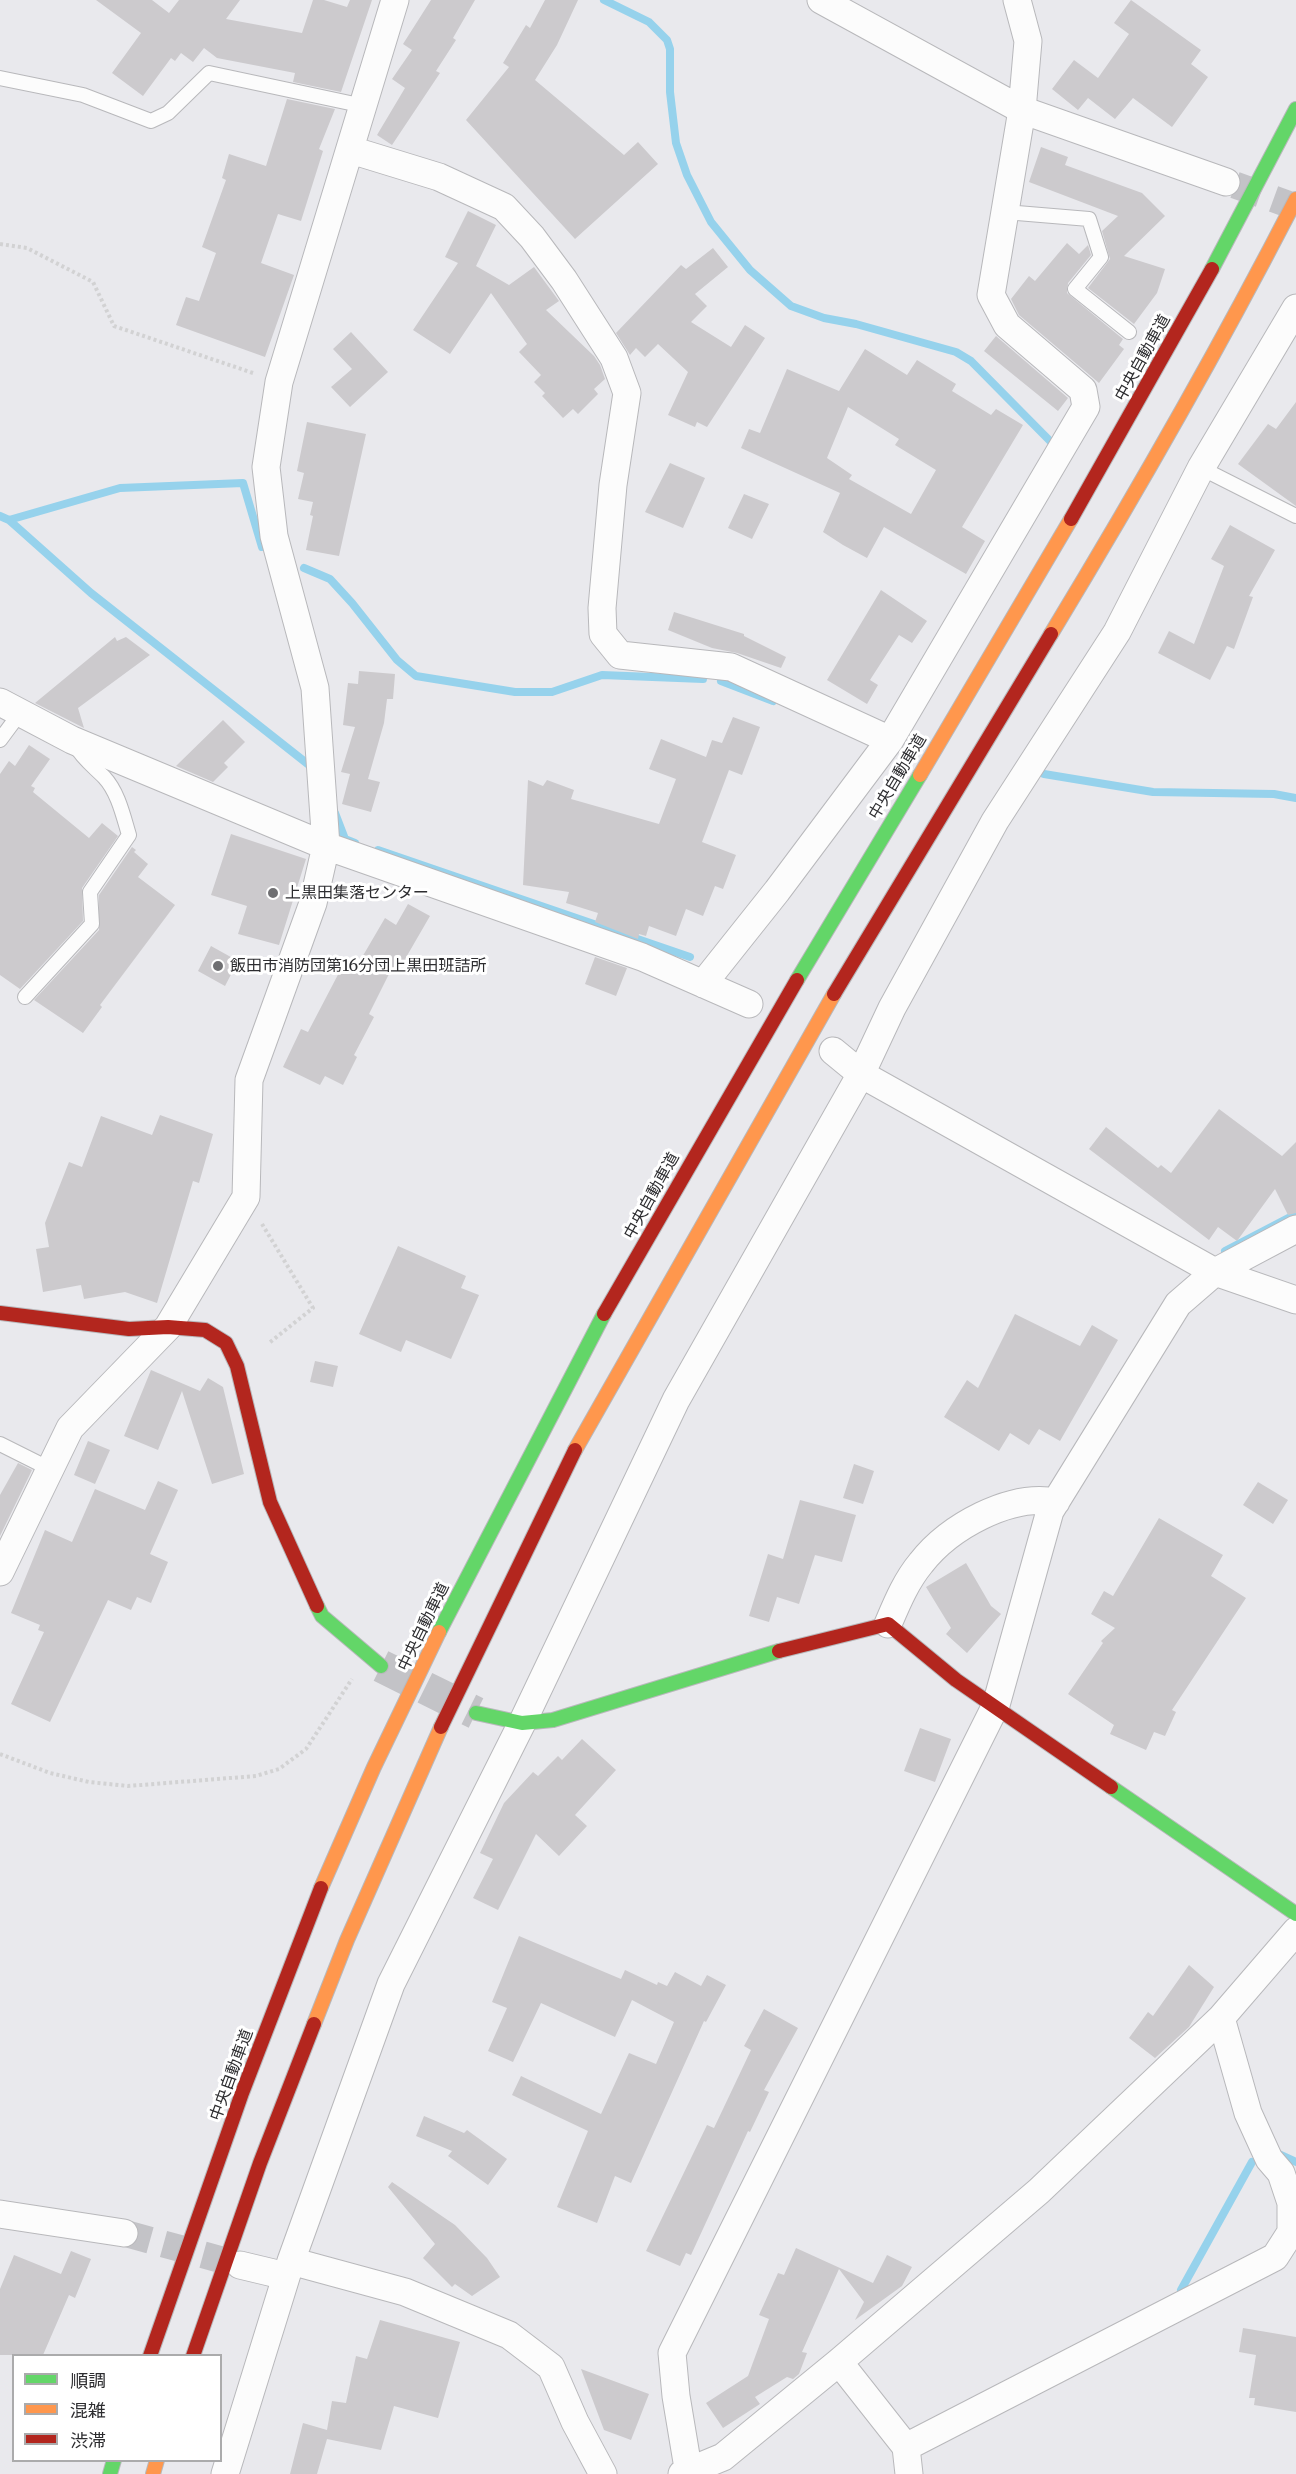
<!DOCTYPE html>
<html>
<head>
<meta charset="utf-8">
<style>
  body { margin:0 }
  #map { position:relative; width:1296px; height:2474px; overflow:hidden; background:#e9e9ed; font-family:Merriweather,"Noto Sans JP",serif }
  canvas { display:block }
  .legend { position:absolute; left:12px; top:2354px; width:210px; height:108px; box-sizing:border-box; background:#fff; border:2px solid #ababac; margin:0; padding:8px 10px; list-style:none; font-size:18px; color:#2d2d30 }
  .legend li { display:flex; align-items:center; gap:12px; height:30px }
  .legend b { width:30px; border:2px solid #ababac }
</style>
</head>
<body>
<div id="map">
<canvas width="1296" height="2474"></canvas>
<ul class="legend">
<li><b style="height:8px;background:#63d668"></b>順調</li>
<li><b style="height:8px;background:#ff974d"></b>混雑</li>
<li><b style="height:8px;background:#b3261e"></b>渋滞</li>
</ul>
</div>
<script>
const g = document.querySelector('canvas').getContext('2d');
g.lineJoin = 'round';
function strokePath(path, color, width, dash) { g.strokeStyle = color; g.lineWidth = width; g.lineCap = dash ? 'butt' : 'round'; g.setLineDash(dash || []); g.stroke(path); }
function fill(path, color) { g.fillStyle = color; g.fill(path, 'evenodd'); }
function write(font, color, halo, rows, align = 'center') {
  g.font = font + ' Merriweather,"Noto Sans JP",serif'; g.lineWidth = 6; g.setLineDash([]); g.textBaseline = 'middle'; g.strokeStyle = halo; g.fillStyle = color; for (const [text, x, y, turn = 0] of rows) {
    g.save(); g.translate(x, y); g.rotate((+turn || 0) * Math.PI / 180); g.textAlign = isNaN(turn) ? turn : align; if (halo) g.strokeText(text, 0, 0); g.fillText(text, 0, 0); g.restore();
  }
}
const stream = new Path2D(`
  M604,0L649,22L667,40L670,49V92L676,143L687,175L711,222L750,270L791,306L824,318L856,324L956,352L971,361L1051,442
  M0,516L9,520L120,488L243,483L262,547
  M9,520L91,593L309,765
  M304,568L330,579L352,603L397,660L416,676L515,692H552L602,675L703,679
  M721,681L773,701
  M1044,774L1153,792L1274,794L1296,798
  M335,813L345,839L355,843
  M378,850L690,957
  M1225,1251L1296,1214
  M1279,2154L1296,2162
  M1181,2290L1252,2162`);
const building = new Path2D(`
  M96,0H152L169,13L179,0H240L226,19L302,33L313,0H324L347,7L350,0H372L341,92L293,82L295,73L217,58L204,48L193,62L181,53L175,61L171,58L143,96L112,73L141,33Z
  M431,0H475L453,38L456,40L436,71L440,73L392,145L377,135L405,88L392,79L412,50L403,44Z
  M545,0H578L557,45L535,80L624,155L638,142L658,164L575,239L466,120L509,67L503,63L526,25L530,28Z
  M1131,0L1201,50L1191,64L1208,77L1172,127L1133,98L1115,119L1088,98L1078,110L1052,89L1074,60L1098,78L1129,34L1114,23Z
  M287,99L335,109L319,149L323,151L301,221L278,214L261,263L294,275L265,357L176,325L186,297L199,301L216,253L202,247L226,180L222,178L229,154L266,166Z
  M1041,147L1068,157L1065,165L1142,193L1165,216L1124,256L1165,269L1157,293L1134,324L1088,288L1110,259L1102,231L1118,216L1029,182Z
  M468,211L496,225L476,266L509,285L534,267L559,301L546,310L594,356L600,365L605,379L594,389L598,394L578,414L573,409L563,418L542,396L545,393L534,382L541,375L519,352L527,344L491,293L450,354L413,330L458,263L445,257Z
  M1067,243L1079,254L1088,245L1091,255L1068,283L1067,293L1123,339L1119,345L1124,349L1099,383L1019,315L1011,299L1029,276L1035,281Z
  M713,248L728,267L695,294L707,306L691,322L731,347L745,325L765,338L707,427L697,422L695,427L668,415L688,372L658,344L645,357L636,348L630,355L616,333L681,265L686,269Z
  M351,332L388,372L350,407L331,387L352,369L333,349Z
  M996,336L1068,398L1058,411L984,351Z
  M865,349L907,375L917,360L956,384L952,391L991,415L996,409L1023,425L962,527L985,541L966,574L884,527L867,558L843,545L823,532L840,493L741,448L749,429L760,433L787,369L839,391ZM848,407L899,439L895,445L936,470L911,514L849,479L852,475L827,458Z
  M1296,402V506L1238,464L1268,424L1276,429Z
  M307,422L366,434L339,556L306,550L313,516L310,515L313,502L298,499L304,473L297,471Z
  M670,463L705,478L683,528L645,512Z
  M744,494L769,504L752,539L728,528Z
  M1230,525L1275,550L1249,596L1253,597L1234,649L1227,646L1210,680L1158,653L1169,631L1194,644L1224,566L1211,559Z
  M881,590L927,621L912,643L899,635L870,680L878,685L867,704L827,680Z
  M674,612L744,634V636L786,657L781,668L737,653L712,648L668,630Z
  M115,637L117,641L126,637L150,655L78,708L84,728L35,703Z
  M359,671L395,674L393,699H387L384,723L368,779L380,782L371,812L342,804L350,774L341,772L355,727L343,725L348,683L358,684Z
  M733,717L760,727L742,775L729,770L702,842L736,855L723,889L715,886L703,916L686,909L676,936L649,926L646,936L639,934L638,939L595,922L598,913L566,903L569,892L523,885L528,780L543,786L547,780L574,790L571,799L659,824L676,779L649,769L661,739L706,757L712,740L722,743Z
  M223,720L245,742L224,763L228,767L213,782L176,766Z
  M29,745L50,759L31,786L35,788L33,792L89,838L102,823L118,836L82,888L83,921L20,989L0,975V774L9,761L15,766Z
  M231,834L306,859L279,945L238,934L247,906L211,895Z
  M132,847L136,850L134,852L148,864L138,877L175,905L100,1005L102,1007L83,1033L34,1000L99,930V895Z
  M408,904L430,916L397,973L391,970L369,1014L374,1017L354,1055L357,1057L343,1085L325,1076L320,1085L283,1067L301,1029L308,1032L343,965L354,971L385,918L396,925Z
  M211,946L238,961L225,986L198,971Z
  M595,957L627,968L616,996L585,984Z
  M1219,1109L1282,1156L1296,1142V1213L1288,1215L1275,1189L1237,1241L1218,1227L1209,1240L1089,1149L1106,1127L1158,1168L1161,1165L1171,1173Z
  M160,1115L213,1134L199,1183L193,1181L157,1303L125,1292L84,1299L81,1285L43,1292L36,1249L49,1247L45,1223L69,1162L82,1167L101,1116L152,1135Z
  M398,1246L466,1276L461,1288L479,1295L451,1359L406,1340L401,1352L359,1334Z
  M1015,1314L1080,1346L1092,1325L1118,1340L1060,1441L1039,1429L1029,1445L1010,1433L999,1451L944,1417L967,1380L978,1388Z
  M315,1361L338,1366L333,1387L310,1382Z
  M151,1370L200,1391L208,1378L223,1387L244,1474L212,1484L182,1391L158,1450L124,1436Z
  M88,1441L110,1450L95,1484L74,1475Z
  M18,1463L32,1470L0,1536V1495Z
  M854,1464L874,1471L863,1504L843,1498Z
  M158,1481L178,1490L150,1554L168,1562L151,1603L137,1597L131,1610L108,1600L50,1722L11,1704L44,1632L38,1630L40,1625L11,1613L45,1530L72,1542L95,1489L145,1510Z
  M1258,1482L1288,1500L1273,1524L1243,1505Z
  M800,1500L856,1515L842,1562L815,1555L799,1604L777,1597L769,1622L749,1616L768,1554L783,1559Z
  M1159,1518L1223,1555L1211,1576L1246,1598L1172,1710L1176,1712L1165,1736L1154,1732L1146,1750L1110,1734L1114,1725L1068,1694L1103,1643L1101,1641L1115,1628L1091,1614L1104,1591L1113,1596Z
  M966,1563L991,1606L1001,1614L967,1653L946,1634L951,1628L926,1587Z
  M920,1728L951,1739L935,1782L904,1771Z
  M582,1739L616,1770L575,1815L587,1826L559,1856L536,1834L498,1910L473,1898L493,1859L480,1853L504,1803L533,1772L538,1776L558,1756L562,1760Z
  M519,1936L621,1979L625,1970L657,1985L658,1982L667,1986L675,1972L701,1986L707,1975L726,1985L706,2022L704,2021L631,2183L615,2176L597,2223L557,2207L588,2131L512,2095L521,2076L601,2114L629,2053L656,2064L674,2022L632,2000L615,2037L541,2003L513,2062L488,2051L507,2008L492,2002Z
  M1189,1965L1214,1987L1189,2027L1155,2058L1129,2038L1148,2012L1153,2016Z
  M764,2009L798,2028L764,2090L769,2092L750,2132L748,2131L691,2255L686,2253L680,2266L646,2251L707,2125L714,2128L751,2050L744,2046Z
  M424,2116L464,2133L467,2130L507,2159L488,2185L448,2156L452,2151L416,2136Z
  M392,2182L455,2225L487,2258L500,2277L472,2296L455,2284L452,2287L423,2258L435,2244L388,2187Z
  M796,2248L873,2283L887,2255L912,2267L902,2286L855,2320L864,2302L839,2269L802,2352L807,2353L799,2374L793,2379L787,2377L755,2397L760,2404L723,2428L706,2403L748,2376L769,2319L759,2315L778,2273L784,2275Z
  M71,2251L91,2259L75,2298L69,2295L43,2355H0V2289L14,2255L61,2274Z
  M380,2320L460,2342L438,2418L394,2406L381,2450L327,2439L317,2474H290L303,2423L327,2430L332,2401L346,2403L356,2356L367,2359Z
  M1243,2328L1296,2337V2412L1254,2405L1255,2398H1249L1256,2355L1239,2352Z
  M581,2369L649,2394L631,2440L604,2430Z`);
const streetTunnel = new Path2D(`
  M1235,185L1296,207
  M124,2233L240,2265`);
const secondaryTunnel = new Path2D(`
  M381,1666L476,1713`);
const path = new Path2D(`
  M0,244L27,248L93,282L114,326L253,373
  M262,1224L313,1308L269,1343
  M0,1754L50,1773L89,1782L128,1786L256,1776L279,1769L306,1749L352,1679`);
const lane = new Path2D(`
  M0,78L83,95L151,121L168,113L209,73L364,106
  M1005,212L1089,219L1101,257L1075,289L1129,332
  M1201,468L1296,516
  M0,740L20,713
  M25,997L92,924L90,892L129,835C123,815 118,792 104,777C93,766 82,758 75,745
  M0,1444L50,1469`);
const street = new Path2D(`
  M821,0L1022,110L1226,182
  M351,150L439,177L504,207L532,237L564,280L614,358L627,393L613,485L602,608L603,634L620,655L731,667L890,740
  M0,702L72,740L326,846L642,957L749,1004
  M703,984L777,891L890,740L1086,407L1083,390L1007,325L991,295L1022,110L1028,41L1017,0
  M833,1051L861,1074L1215,1272L1296,1300
  M0,1572L70,1428L168,1327L246,1197L249,1080L313,903L326,846L315,688L274,536L266,467L279,382L395,0
  M888,1624C897,1603 906,1581 921,1563C949,1527 1010,1493 1056,1502
  M0,2214L124,2233
  M291,2261L405,2292L509,2335L551,2367L575,2422L603,2474
  M240,2265L286,2276
  M839,2362L906,2447L909,2474
  M906,2447L1275,2257L1291,2232V2203L1281,2173L1269,2159L1248,2113L1221,2018
  M225,2474L291,2261L391,1984L522,1723L676,1400L861,1074L892,1008L995,821L1117,632L1201,468L1296,308
  M682,2474L723,2457L839,2362L1039,2191L1221,2018L1296,1931
  M689,2474L676,2396L672,2353L996,1705L1050,1511L1178,1304L1215,1272L1296,1229`);
const fast = new Path2D(`
  M1212,269L1296,109
  M797,980L920,775
  M317,1606L322,1616L381,1666
  M439,1632L604,1314
  M476,1713L522,1723L553,1720L779,1651
  M1111,1787L1296,1914
  M110,2474L114,2460`);
const slow = new Path2D(`
  M1051,634C1137,492 1220,347 1296,199
  M920,775L1071,519
  M575,1450L834,994
  M321,1888L374,1767L439,1632
  M314,2024L347,1940L441,1727
  M153,2474L157,2460`);
const jam = new Path2D(`
  M1071,519L1212,269
  M834,994L1051,634
  M0,1313L129,1329L168,1327L205,1330L226,1343L237,1366L270,1502L317,1606
  M604,1314L797,980
  M779,1651L888,1624L956,1680L1111,1787
  M441,1727L575,1450
  M150,2356L242,2093L321,1888
  M193,2356L260,2163L314,2024`);
const markers = [
  [273,893,6,"#6f6f72"],
  [218,966,6,"#6f6f72"]
];
const streetNames = [
  ["中央自動車道",1143,358,-61],
  ["中央自動車道",898,777,-59],
  ["中央自動車道",652,1196,-61],
  ["中央自動車道",424,1627,-64],
  ["中央自動車道",232,2075,-70]
];
const poiNames = [
  ["上黒田集落センター",285,893],
  ["飯田市消防団第16分団上黒田班詰所",230,966]
];
strokePath(stream, '#96d2ec', 8);
fill(building, '#cccacd');
strokePath(streetTunnel, '#c3c3c7', 27, [27, 14]);
strokePath(secondaryTunnel, '#c3c3c7', 33, [33, 16]);
strokePath(lane, '#b8b8bb', 16);
strokePath(street, '#b8b8bb', 29);
strokePath(fast, '#b8b8bb', 16);
strokePath(slow, '#b8b8bb', 16);
strokePath(jam, '#b8b8bb', 16);
strokePath(path, '#d2d2d3', 4, [3, 3]);
strokePath(lane, '#fcfcfc', 14);
strokePath(street, '#fcfcfc', 27);
strokePath(fast, '#63d668', 14);
strokePath(slow, '#ff974d', 14);
strokePath(jam, '#b3261e', 14);
for (const [x, y, r, color] of markers) { const dot = new Path2D(); dot.arc(x, y, r, 0, 2 * Math.PI); g.fillStyle = color; g.fill(dot); strokePath(dot, '#fff', 2); }
write('16px', '#2d2d30', '#fff', streetNames);
write('16px', '#2d2d30', '#fff', poiNames, 'left');
</script>
</body>
</html>
